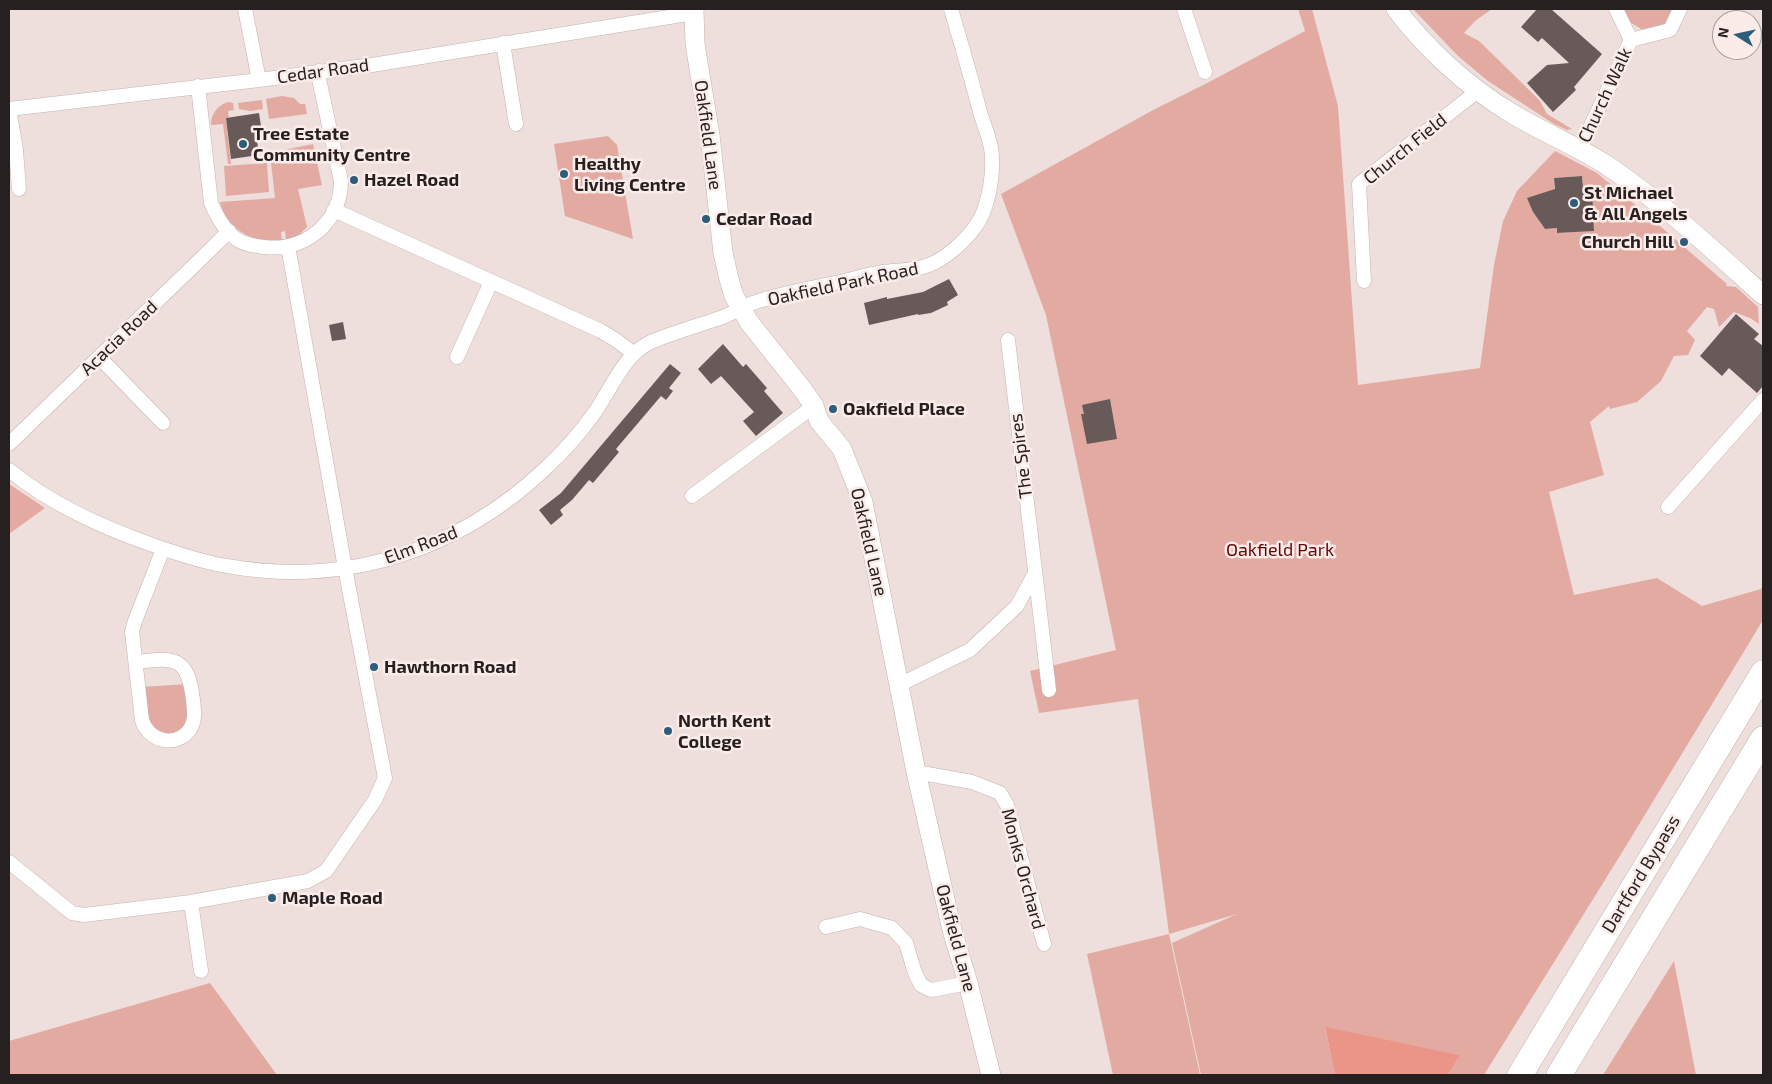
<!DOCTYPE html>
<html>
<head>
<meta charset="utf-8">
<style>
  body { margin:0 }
  #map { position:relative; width:1772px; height:1084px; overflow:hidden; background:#eedfdc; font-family:"Exo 2",sans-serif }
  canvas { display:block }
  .frame { position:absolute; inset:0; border:10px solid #262120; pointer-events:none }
  .north { position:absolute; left:1712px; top:10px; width:50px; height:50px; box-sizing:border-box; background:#fbecea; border:1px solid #a69b99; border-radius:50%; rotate:280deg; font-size:14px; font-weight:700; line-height:20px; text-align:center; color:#262120 }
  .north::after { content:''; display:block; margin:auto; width:18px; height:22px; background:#2c5d7b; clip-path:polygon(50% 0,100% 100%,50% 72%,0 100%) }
</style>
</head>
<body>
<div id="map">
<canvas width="1772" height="1084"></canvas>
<div class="frame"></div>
<div class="north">N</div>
</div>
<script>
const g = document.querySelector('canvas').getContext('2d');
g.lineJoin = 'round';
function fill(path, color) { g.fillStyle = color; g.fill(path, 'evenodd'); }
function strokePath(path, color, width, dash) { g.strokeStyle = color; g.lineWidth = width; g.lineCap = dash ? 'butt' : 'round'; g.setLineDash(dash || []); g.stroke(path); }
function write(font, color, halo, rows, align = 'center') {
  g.font = font + ' "Exo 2",sans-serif'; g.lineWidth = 5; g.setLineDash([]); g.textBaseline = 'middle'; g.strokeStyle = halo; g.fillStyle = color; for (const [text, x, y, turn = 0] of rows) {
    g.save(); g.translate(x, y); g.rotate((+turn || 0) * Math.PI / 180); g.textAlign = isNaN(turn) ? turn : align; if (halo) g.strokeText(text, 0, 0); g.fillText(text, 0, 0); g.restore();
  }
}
const green = new Path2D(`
  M1298,9H1312L1338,106L1358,385L1480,368L1494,265L1503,221L1517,191L1555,151L1597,173L1638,207L1727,284L1726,286L1736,287L1758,307L1759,324L1750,318L1734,312L1719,327L1714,309L1707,307L1687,331L1695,340L1688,355L1674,356L1661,381L1637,402L1610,409L1609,406L1590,422L1604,475L1549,492L1574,595L1657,578L1702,606L1761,589L1763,584V620L1626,846L1484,1075H1448L1460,1055L1325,1028L1335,1075H1201L1172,943L1237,914L1169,934L1200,1075H1113L1087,954L1169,934L1138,699L1039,713L1030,671L1116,650L1046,315L1001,194L1155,109L1209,82L1305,31ZM1582,176L1583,188H1592L1594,231L1558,233L1557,228L1545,229L1533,212L1528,198L1556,219L1554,178Z
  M1413,9H1492L1475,21L1464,33L1479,41L1522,83L1540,101L1547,114L1572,129L1567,130L1554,124L1488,81L1458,56Z
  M1624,9H1675L1667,27L1646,32L1628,21Z
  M282,96L294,98L300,104H305L307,114L269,119L266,99Z
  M262,100L263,109L250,111L239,109L238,103Z
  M229,102L233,103L234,110L228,111L229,117L226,118L231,164H228L223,124L211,125C211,114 218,104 229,102Z
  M608,136L617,145L633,239L565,216L554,144Z
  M313,144L322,185L298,189L307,227L299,235L286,240L285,231L281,232L282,241C255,244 226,230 220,202L275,198L271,163L275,162L274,152Z
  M267,163L269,192L226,196L224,166Z
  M9,484L45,508L9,534Z
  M188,684L191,719L174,737L150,730L141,687Z
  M1674,961L1696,1075H1603Z
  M210,983L277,1075H9V1041Z`);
const water = new Path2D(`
  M1325,1027L1460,1055L1448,1075H1335Z`);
const building = new Path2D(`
  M1537,9H1551L1602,54L1574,87L1576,90L1553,112L1527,83L1547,65L1569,63L1542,38L1538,42L1521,27Z
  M259,113L262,133H256L259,155L231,159L226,118Z
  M1582,176L1583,188L1592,187L1594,231L1557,233V228L1545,229L1533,212L1527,198L1555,189L1554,178Z
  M949,279L958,295L947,302L948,305L931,313L918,315V314L869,325L864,303L887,297V299L923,292Z
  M1736,314L1759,334L1754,339L1763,346V386L1757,393L1729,368L1722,376L1700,356Z
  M343,322L346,339L332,341L329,325Z
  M723,344L743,367L746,364L767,388L764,391L783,413L756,436L743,421L754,412L721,376L711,384L698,369Z
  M670,364L681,373L669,388L673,391L666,400L661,396L616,449L619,452L593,483L589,480L572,500L560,510L563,515L551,525L539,510L561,493Z
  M1110,399L1117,439L1087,444L1081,414H1084L1082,405Z`);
const street = new Path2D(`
  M245,9L259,80
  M1184,9L1205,72
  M1631,40L1670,30L1680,9
  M503,43L516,124
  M198,86L211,203C217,217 225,232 238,240C246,245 255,246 264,247C304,252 341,223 341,181L319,79V71
  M9,109L259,80L372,65L694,13
  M9,109L16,150L19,189
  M1580,149L1631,40L1616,9
  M334,210L601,331L616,340L633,353
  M1364,281L1359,184L1479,90
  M1008,340L1049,690
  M99,357L163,423
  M457,357L491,282
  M9,444L209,251L229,231
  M9,470C51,504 99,526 150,544C175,553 201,562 227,566C346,587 459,551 547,467C564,451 581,432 595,412C612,388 624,353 653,341C676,332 700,325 723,317C733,313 742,306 753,303C782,293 814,288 844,281C857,278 870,274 883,272C899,270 914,271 929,265C945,259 965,241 975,227C988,211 993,177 992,157C992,142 984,126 980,112C971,77 961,43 951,9
  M692,496L814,406
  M1668,507L1763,400
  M136,662C174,657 188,656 193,700C194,710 196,720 190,729C176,749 148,741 142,720L133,641L132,631L135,621L163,549
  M899,685L970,650L1017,606L1035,573
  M916,772L972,782L1000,793L1007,805L1044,944
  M9,862L72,913L84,915L191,902L308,881L326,871L375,800L385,778L345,568L288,246
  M191,902L201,971
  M826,927L860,919L892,928L906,943L915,973L921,985L931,990L968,983`);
const secondary = new Path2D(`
  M694,9L695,44L710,135L723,253L729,279L734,296L749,322L803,390L814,406L819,421L842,449L863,502L916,772L952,930L968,983L991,1075
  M1396,9C1426,49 1468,87 1511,113C1542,132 1575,145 1605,164C1662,202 1713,250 1763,295`);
const highway = new Path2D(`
  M1520,1075L1763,673
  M1559,1075L1763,739`);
const markers = [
  [243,144,5,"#2c5d7b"],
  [564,174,5,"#2c5d7b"],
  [354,180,5,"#2c5d7b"],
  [1574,203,5,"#2c5d7b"],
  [706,219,5,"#2c5d7b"],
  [1684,242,5,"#2c5d7b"],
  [833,409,5,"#2c5d7b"],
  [374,667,5,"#2c5d7b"],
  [668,731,5,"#2c5d7b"],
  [272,898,5,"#2c5d7b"]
];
const streetNames = [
  ["Cedar Road",323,71,-8],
  ["Church Walk",1605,95,-65],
  ["Oakfield Lane",708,135,82],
  ["Church Field",1405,149,-39],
  ["Oakfield Park Road",843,284,-12],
  ["Acacia Road",119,338,-44],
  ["The Spires",1021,456,-97],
  ["Oakfield Lane",869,542,77],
  ["Elm Road",421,545,-21],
  ["Monks Orchard",1023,869,75],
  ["Dartford Bypass",1641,874,-59],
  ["Oakfield Lane",956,938,75]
];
const poiNames = [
  ["Tree Estate",253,134],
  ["Community Centre",253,155],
  ["Healthy",574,164],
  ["Living Centre",574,185],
  ["Hazel Road",364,180],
  ["St Michael",1584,193],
  ["& All Angels",1584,214],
  ["Cedar Road",716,219],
  ["Church Hill",1674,242,"right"],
  ["Oakfield Place",843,409],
  ["Hawthorn Road",384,667],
  ["North Kent",678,721],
  ["College",678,742],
  ["Maple Road",282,898]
];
const parkNames = [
  ["Oakfield Park",1280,550]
];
fill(green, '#e2aaa1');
fill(water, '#eb9488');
fill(building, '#675a58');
strokePath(street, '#c2b3b1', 15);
strokePath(secondary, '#c2b3b1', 20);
strokePath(highway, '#c2b3b1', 26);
strokePath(street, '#fff', 14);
strokePath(secondary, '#fff', 19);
strokePath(highway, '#fff', 25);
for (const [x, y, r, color] of markers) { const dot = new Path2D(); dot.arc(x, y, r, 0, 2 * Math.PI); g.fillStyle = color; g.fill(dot); strokePath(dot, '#fbecea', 2); }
write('18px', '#262120', '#fbecea', streetNames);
write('bold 18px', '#262120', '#fbecea', poiNames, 'left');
write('18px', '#6d0203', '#fbecea', parkNames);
</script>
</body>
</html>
